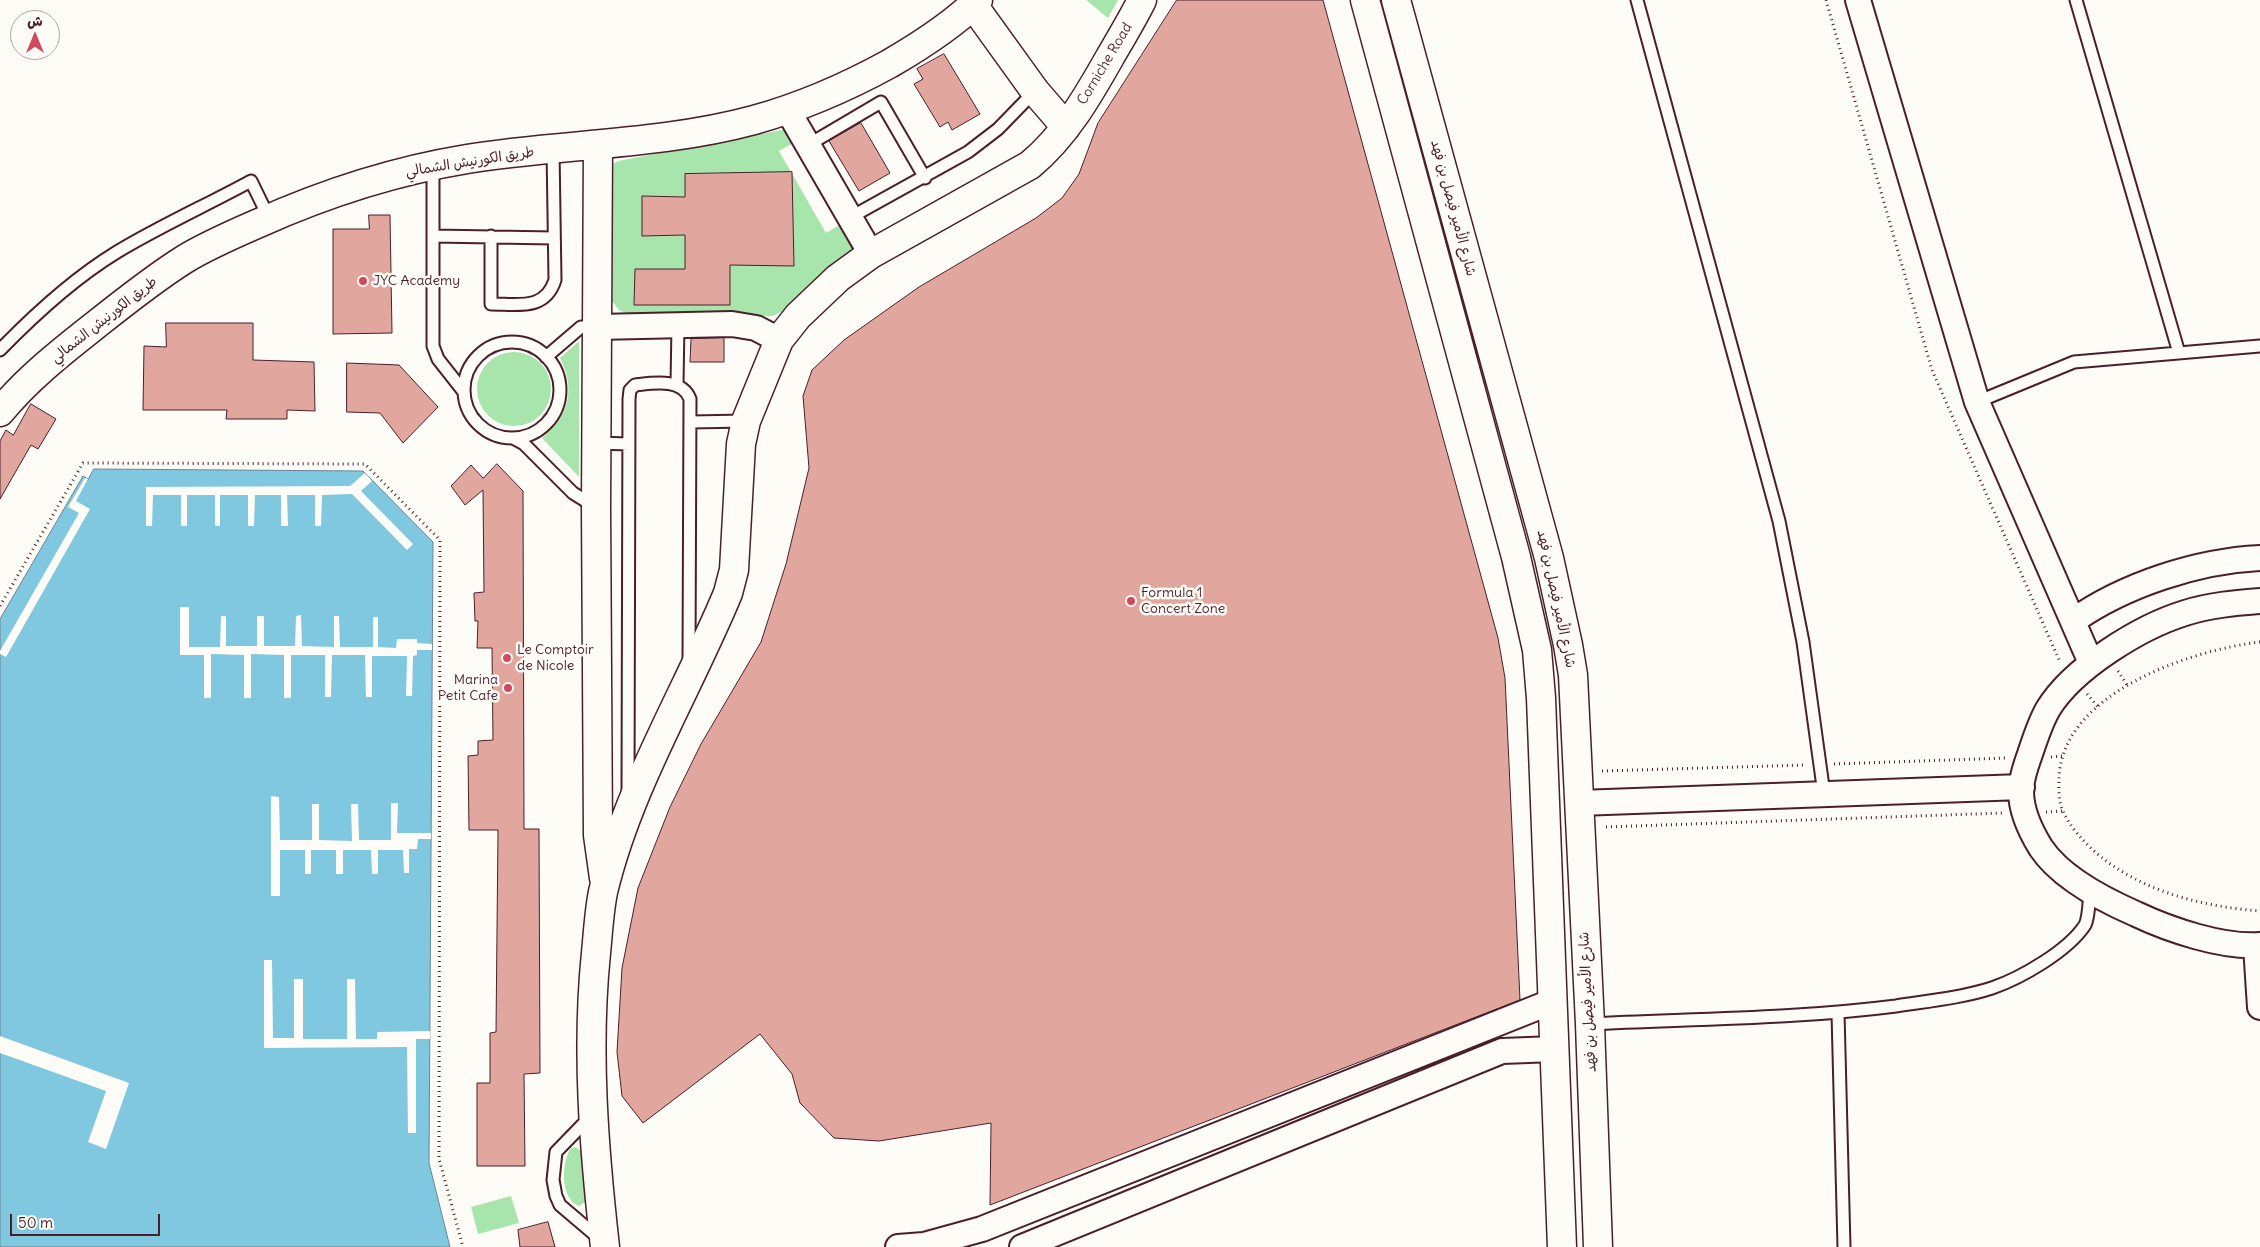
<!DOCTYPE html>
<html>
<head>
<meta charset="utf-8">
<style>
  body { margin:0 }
  #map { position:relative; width:2260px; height:1247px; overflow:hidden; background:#fdfcf7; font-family:Delius,"Playpen Sans Arabic",sans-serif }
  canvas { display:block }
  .north { position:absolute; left:10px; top:10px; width:50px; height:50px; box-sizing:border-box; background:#fdfcf7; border:1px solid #b5a4a5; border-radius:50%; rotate:0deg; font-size:14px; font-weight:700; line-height:20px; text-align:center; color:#4a1f2b }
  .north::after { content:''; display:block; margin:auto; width:18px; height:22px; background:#d1495b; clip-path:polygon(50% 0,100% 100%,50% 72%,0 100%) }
  .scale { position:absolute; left:10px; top:1214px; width:150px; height:22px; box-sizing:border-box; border:2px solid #4a1f2b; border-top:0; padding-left:6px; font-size:15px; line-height:18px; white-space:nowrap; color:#4a1f2b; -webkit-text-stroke:4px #fdfcf7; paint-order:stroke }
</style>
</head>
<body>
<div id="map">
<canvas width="2260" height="1247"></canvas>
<div class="north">ش</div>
<div class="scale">50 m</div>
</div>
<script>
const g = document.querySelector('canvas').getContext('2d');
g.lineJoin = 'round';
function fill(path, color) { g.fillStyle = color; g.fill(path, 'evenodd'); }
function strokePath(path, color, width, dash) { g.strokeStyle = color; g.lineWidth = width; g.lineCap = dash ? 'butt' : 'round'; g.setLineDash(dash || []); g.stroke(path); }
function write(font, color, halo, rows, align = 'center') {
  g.font = font + ' Delius,"Playpen Sans Arabic",sans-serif'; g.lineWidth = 5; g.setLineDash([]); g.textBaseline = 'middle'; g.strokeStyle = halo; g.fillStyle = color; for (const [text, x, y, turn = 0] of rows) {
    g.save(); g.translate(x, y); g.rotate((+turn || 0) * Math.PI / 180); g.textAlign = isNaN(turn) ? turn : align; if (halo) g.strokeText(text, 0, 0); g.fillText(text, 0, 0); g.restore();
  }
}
const green = new Path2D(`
  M1086,0H1118L1108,18Z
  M787,129L795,142L779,151L826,233L843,223L854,249C843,258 831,267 820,276C804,291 793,309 772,316L630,315L619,310L605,292L610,166L618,161Z
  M579,341V477L542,438C569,417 576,389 560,358Z
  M477 389a37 37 0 1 1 74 0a37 37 0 1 1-74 0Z
  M576,1147L582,1152L587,1201L579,1206C560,1199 561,1162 571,1148Z
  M511,1196L519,1223L478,1234L471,1207Z`);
const water = new Path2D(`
  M94,469L363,471L433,542L429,1163L450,1247H0V619L83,476L88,479Z`);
const pier = new Path2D(`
  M365,473L372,481L361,491L413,544L407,550L352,494L322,495L321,526H315V495H287L288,526H281V495H255L254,526H248V495H220V526H215V495H187V526H181V495H153L152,526H146V487L350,486Z
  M85,478L88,479L76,501L90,509L6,657L0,654V651L79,513L68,507Z
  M180,607H189V647H220L221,616H226V646H257V616H264V646H295L296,616L301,615L302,646L334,647V616H339L340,647H373V617H378V647L396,648L397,639H417V643L432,644V650H417V655L413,656L412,696H406L407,656H372V697H366L365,655H332L331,697H325V655H291V698H284V655L251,654V698H244V655L211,654V698H204V655H180Z
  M271,796L279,797L280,840H312V804H319V840L352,841L351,804H358L359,840H391V803H398L397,833H431V839H418L417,849H409V873H404L403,850H378V874H372L371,850H343V874H336V850H311V874H305V850H280V896H271Z
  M264,960H272L273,1038H294V979H303V1039H347V979H355L356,1039H377V1032L430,1031V1039H416V1133H408L407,1047L264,1048Z
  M0,1036L129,1083L106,1149L88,1142L106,1091L0,1053Z`);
const building = new Path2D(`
  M1177,0H1323L1498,638L1505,678L1520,1000L990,1205L991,1123L879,1141L834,1138L800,1103L792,1074L760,1034L643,1123L622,1096L617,1052L622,968L638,888L670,807L701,744L761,642L786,564L809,468L803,396L812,370L844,340L919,287L1036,218L1062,198L1079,174L1098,123Z
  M944,54L980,114L952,130L948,122L940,127L914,84L923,79L917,69Z
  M861,123L890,173L859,191L829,141Z
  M792,172L794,266L730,265V305H634L635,269H685V235L642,236V196L685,197V174Z
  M369,215H390L392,333L333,334V229H369Z
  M166,323H253V360L314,362L315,411L287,410V419H226L227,410H143L144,346L166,347Z
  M724,338V362H690L691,339Z
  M347,363L399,365L438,407L403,443L380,413L347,412Z
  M31,404L56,419L38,449L31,445L0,499V441L6,430L13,435Z
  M497,464L523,491L524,829H539L540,1073L524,1074L525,1166H477V1083H490V1033L496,1032L498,830H469L468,756L478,755V741L493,740L492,648H477L478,621H475L474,593L484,592L483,490L465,505L451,486L471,465L483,478Z
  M548,1222L555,1247H520L518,1230Z`);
const path = new Path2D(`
  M1826,0L1932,370L2060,662
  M0,606L83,463L365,464L440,540L439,1159L463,1247
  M2260,642C2191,650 2062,693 2059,778C2059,788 2058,801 2063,811C2067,821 2075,831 2082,839C2127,888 2196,906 2260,911
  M2118,671L2127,685
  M2087,694L2098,707
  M2051,757L2063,756
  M1834,764L2007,758
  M1602,771L1805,765
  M2046,812L2063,811
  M1606,827L2002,813`);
const service = new Path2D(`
  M1637,0L1779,521L1803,642L1824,794
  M2076,0L2179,353
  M808,145L881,102L925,178
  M433,166V346L438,359L464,392
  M851,217L968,152L998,129L1035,91
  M433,236L554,238
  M491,236V304C518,304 545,311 555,280L553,149
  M464 390a48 48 0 1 1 96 0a48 48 0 1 1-96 0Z
  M0,350C33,316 76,277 117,252C160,226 207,205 251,181L269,218
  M546,357L581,327H597
  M677,384L678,325
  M1977,402L2074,362L2260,346
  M690,422L746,421
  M513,438L524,444L573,493L594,506
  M596,443L629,444
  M628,791L629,399L630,390L635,385C654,383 682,378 690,399L689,660
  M1838,1013L1844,1247
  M1590,1024C1692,1019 1794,1019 1896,1006C1928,1001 1961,998 1992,988C2021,978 2068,951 2085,925C2089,917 2089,901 2090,891
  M591,1116L556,1152L553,1180L556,1196L560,1205L600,1239`);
const minor = new Path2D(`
  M1858,0L1977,402L2091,663
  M787,109L871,254
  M597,327L732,324L756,328L779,340
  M2260,601C2235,603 2210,605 2185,613C2140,627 2073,668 2048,709C2040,723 2035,739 2030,754C2026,765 2021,780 2021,791C2021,810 2031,832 2041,848C2061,878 2104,900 2136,914C2170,930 2223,948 2260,945
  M2073,621C2124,585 2197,561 2260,558
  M1579,803L2022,787
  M2256,946L2260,1007
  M898,1247L924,1245L982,1229L1551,1002
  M1022,1247L1502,1051L1555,1049`);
const secondary = new Path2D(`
  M1365,0L1516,557L1537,650L1541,698L1562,1247
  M1396,0L1549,558L1568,645L1573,675L1590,1024L1598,1247
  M973,5L1035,91L1066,127
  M598,145L596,507L598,835L604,878
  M0,412C26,380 60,353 93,327C122,304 153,279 185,259C208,245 234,234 259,223C326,193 394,171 467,159C560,144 662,145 754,120C801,107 847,87 889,64C920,46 953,25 978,0
  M605,1247C594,1150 586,1050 596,953C598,933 599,912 603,892C628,787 687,692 728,593L734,570L741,444L746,421L779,340L798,316L838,278L871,254L1030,165C1065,136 1088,96 1110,57C1121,38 1132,20 1142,0`);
const markers = [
  [363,281,5,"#d1495b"],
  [1131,601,5,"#d1495b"],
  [507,658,5,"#d1495b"],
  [508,688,5,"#d1495b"]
];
const streetNames = [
  ["Corniche Road",1105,64,-59],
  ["طريق الكورنيش الشمالي",470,162,-9],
  ["شارع الأمير فيصل بن فهد",1453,208,75],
  ["طريق الكورنيش الشمالي",104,320,-38],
  ["شارع الأمير فيصل بن فهد",1556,599,78],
  ["شارع الأمير فيصل بن فهد",1588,1002,-93]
];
const poiNames = [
  ["JYC Academy",373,281],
  ["Formula 1",1141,593],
  ["Concert Zone",1141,609],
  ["Le Comptoir",517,650],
  ["de Nicole",517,666],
  ["Marina",498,680,"right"],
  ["Petit Cafe",498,696,"right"]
];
fill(green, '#a8e5ac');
fill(water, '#7fc8df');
strokePath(water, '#6a8497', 1);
fill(pier, '#fdfcf7');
fill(building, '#e1a79f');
strokePath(building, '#4a1f2b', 1);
strokePath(service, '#4a1f2b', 15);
strokePath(minor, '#4a1f2b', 28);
strokePath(secondary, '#4a1f2b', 31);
strokePath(path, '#4a1f2b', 3, [1, 4]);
strokePath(service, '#fdfcf7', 11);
strokePath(minor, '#fdfcf7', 24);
strokePath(secondary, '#fdfcf7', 28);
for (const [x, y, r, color] of markers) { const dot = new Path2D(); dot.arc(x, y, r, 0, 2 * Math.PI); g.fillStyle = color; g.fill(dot); strokePath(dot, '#fdfcf7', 2); }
write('14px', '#4a1f2b', '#fdfcf7', streetNames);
write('14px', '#4a1f2b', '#fdfcf7', poiNames, 'left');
</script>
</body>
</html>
